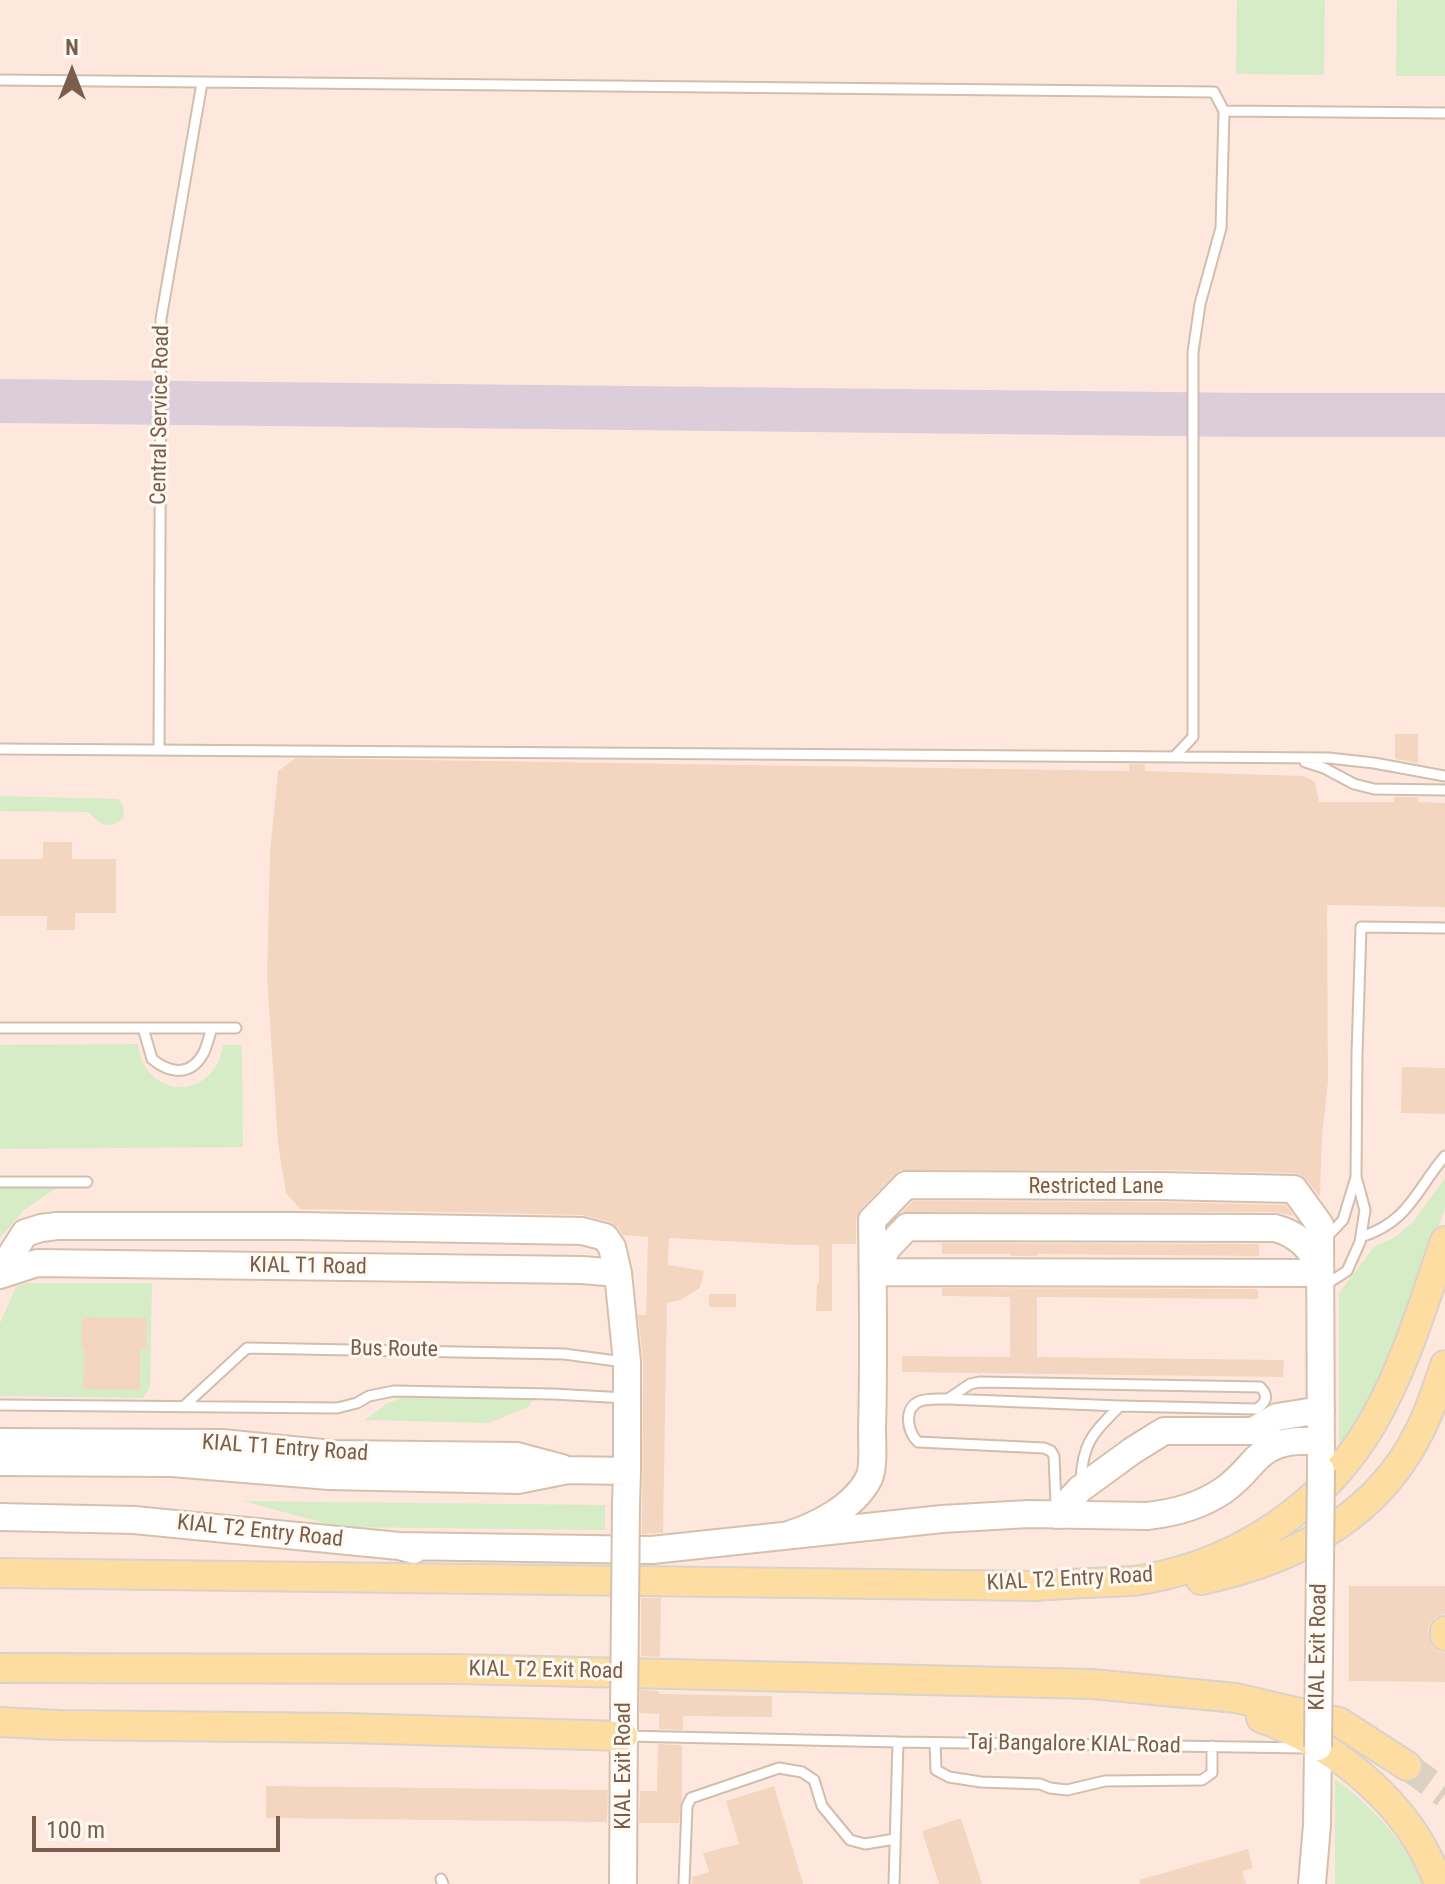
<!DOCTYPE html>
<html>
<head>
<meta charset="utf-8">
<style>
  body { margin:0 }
  #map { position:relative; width:1445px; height:1884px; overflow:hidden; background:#fdf6ea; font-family:"Roboto Condensed",sans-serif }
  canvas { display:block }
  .north { position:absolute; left:32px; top:32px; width:80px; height:80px; -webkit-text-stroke:6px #fffaf1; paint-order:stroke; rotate:0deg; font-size:22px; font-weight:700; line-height:32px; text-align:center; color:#7a5d4b }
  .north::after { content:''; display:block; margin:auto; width:28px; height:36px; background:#7a5d4b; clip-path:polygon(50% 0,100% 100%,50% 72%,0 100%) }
  .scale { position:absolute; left:32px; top:1816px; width:248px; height:36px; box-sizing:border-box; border:4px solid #7a5d4b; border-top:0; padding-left:10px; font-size:24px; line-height:28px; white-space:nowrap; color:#7a5d4b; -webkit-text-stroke:6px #fffaf1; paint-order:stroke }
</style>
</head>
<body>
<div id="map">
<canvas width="1445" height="1884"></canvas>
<div class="north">N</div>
<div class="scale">100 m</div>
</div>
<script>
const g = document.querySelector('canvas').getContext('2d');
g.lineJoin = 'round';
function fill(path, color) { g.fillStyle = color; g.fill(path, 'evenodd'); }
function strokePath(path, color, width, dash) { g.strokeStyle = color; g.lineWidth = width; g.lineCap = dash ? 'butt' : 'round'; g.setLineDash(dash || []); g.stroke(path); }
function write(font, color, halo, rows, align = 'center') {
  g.font = font + ' "Roboto Condensed",sans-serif'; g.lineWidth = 6; g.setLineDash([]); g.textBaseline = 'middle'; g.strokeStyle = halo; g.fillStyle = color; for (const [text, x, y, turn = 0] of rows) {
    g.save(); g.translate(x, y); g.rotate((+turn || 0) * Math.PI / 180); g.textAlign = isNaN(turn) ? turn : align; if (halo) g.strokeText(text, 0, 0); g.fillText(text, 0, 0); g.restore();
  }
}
const commercial = new Path2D(`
  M0,0H1445V1884H0Z`);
const green = new Path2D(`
  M1237,0H1325L1324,75L1236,74Z
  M1397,0H1445V76H1396Z
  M0,796L118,799L123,805L124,818C107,830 101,825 88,812L0,811Z
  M138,1044C144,1101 216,1101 223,1045H242L243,1147L0,1149V1045Z
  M1445,1178V1207L1432,1249L1372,1406L1339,1447V1293L1375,1246L1394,1238L1413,1222Z
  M0,1188H56L23,1211L0,1238Z
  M26,1283H152L150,1387L143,1398L0,1396V1323L16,1287Z
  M408,1395L534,1398L528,1407L489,1423L365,1420L386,1404Z
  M243,1501L605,1505V1530L339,1527Z
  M1335,1779C1374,1808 1403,1841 1427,1884H1335Z`);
const taxiway = new Path2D(`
  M0,401L1257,415H1445`);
const building = new Path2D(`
  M1395,734H1418V763L1395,759Z
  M296,758L1129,771V764H1145V771L1304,776L1315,782L1319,802H1394V797H1418V802L1445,803V907L1327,905L1328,1082L1322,1136L1320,1197L1306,1179L1301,1175L1294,1173L1160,1170H900L895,1174L860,1210L856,1220V1244H832V1311H816L817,1283H819V1245H795L669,1238L668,1265L704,1271L700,1288L680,1300L667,1303L663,1533L642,1534L643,1362L638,1315H646L648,1237L623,1235L617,1227L610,1222L583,1215L300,1209L286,1193L278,1144L267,977L270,852L278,771Z
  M43,842H72V859H116V913H75V930H47V916H0V859H43Z
  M1402,1067L1445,1068V1114L1401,1113Z
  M913,1201L1160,1202L1286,1205L1294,1216L1275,1212H902Z
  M942,1243L1259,1244V1256L1037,1254V1256H1011V1254H942Z
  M942,1288L1258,1289V1299L1037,1297V1357L1284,1360L1283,1377L902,1372V1356L1010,1357V1297L942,1296Z
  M709,1294H736V1307H709Z
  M82,1317L147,1318L146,1348H140V1390L83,1389L84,1347H81Z
  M1349,1586H1445V1614L1436,1617L1430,1623L1428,1631L1431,1645L1437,1651L1445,1653V1682L1349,1681Z
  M641,1598H661L660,1657L641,1656Z
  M640,1690L659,1691V1694L772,1696V1717L683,1716V1730L659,1729V1714L639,1713Z
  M658,1744L682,1745V1800L679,1823H639L640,1791H657Z
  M266,1786L608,1790L607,1822L266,1818Z
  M774,1786L803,1884H692V1877L709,1872L703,1853L739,1844L726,1801Z
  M961,1818L982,1884H939L922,1831Z
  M1248,1849L1253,1868L1242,1871L1246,1884H1140L1139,1880Z`);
const primaryTunnel = new Path2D(`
  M1407,1766L1445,1794`);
const service = new Path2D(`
  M0,80L1214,92L1224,111L1221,228L1200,304L1193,352V737L1174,757
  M1224,111L1445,113
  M0,749L1329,758L1374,763L1445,776
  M159,750L161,319L202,83
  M1305,762L1324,768L1354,784L1374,789L1445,790
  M0,1028H236
  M143,1028L152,1059C169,1073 190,1077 203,1054C207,1047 209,1036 212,1028
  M0,1182H87
  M1361,1237C1410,1221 1415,1191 1445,1156
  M1325,1239L1343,1220L1356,1177L1357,1054L1361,927L1445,928
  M1325,1285L1347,1271L1360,1242L1365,1210L1356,1177
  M948,1399L970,1384L980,1382L1260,1387C1270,1396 1265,1404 1256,1409L1120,1406L948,1399C940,1399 928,1398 920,1401C903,1408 907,1431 918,1442L1044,1448L1051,1451L1054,1456L1056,1505
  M0,1405L337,1408L357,1403L369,1396L394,1391L553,1394L626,1398
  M183,1407L247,1348L564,1354L624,1362
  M1081,1482C1082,1443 1093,1433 1120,1406
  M625,1736L898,1742L1306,1748
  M935,1743L936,1770L949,1777L981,1782L1040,1784L1050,1788L1067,1790L1105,1781L1202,1780L1212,1773V1746
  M441,1879L443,1884
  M684,1884L687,1806L691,1798L779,1768L802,1772L814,1780L822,1806L850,1840L865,1844L895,1839
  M894,1884L898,1742`);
const secondary = new Path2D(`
  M0,1272L25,1233L41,1228L57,1226H298L582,1231L605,1237L612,1247L618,1273L627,1362V1471
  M873,1272L888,1247L907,1227L1275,1228C1297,1234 1312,1247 1319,1269
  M873,1272L1320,1273
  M0,1275L37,1263L582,1270L618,1273
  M0,1442L222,1443L332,1454L517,1456L562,1468
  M0,1462L172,1463L329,1476L518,1480L568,1470L627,1471L626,1505
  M1056,1515L1080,1489L1132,1451L1164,1431H1253L1277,1417L1321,1410
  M0,1517L134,1520L399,1546L414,1550
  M785,1536C815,1527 854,1508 869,1478C874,1468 872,1442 872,1430C874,1360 873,1290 872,1220L906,1185L1160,1186L1294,1189L1320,1225L1321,1470
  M399,1546L652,1550L942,1519L1028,1514L1147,1516C1175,1513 1201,1506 1224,1490C1237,1481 1246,1470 1256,1459C1274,1440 1297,1440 1321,1441
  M623,1884L624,1716
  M1312,1884L1317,1825L1318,1747`);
const primary = new Path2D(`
  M0,1573L1037,1586C1061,1584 1086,1583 1110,1582C1122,1581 1134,1582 1146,1579C1240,1562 1325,1505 1373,1422C1405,1366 1424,1302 1445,1241
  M1201,1580C1291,1561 1375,1519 1418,1434C1430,1412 1437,1388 1445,1365
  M1445,1631V1636
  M0,1668L457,1669L1092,1684L1236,1698L1339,1722L1407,1766
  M1261,1718C1337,1745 1411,1805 1439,1884
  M0,1722L59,1725L346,1728L623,1736`);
const secondaryBridge = new Path2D(`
  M624,1711L626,1505
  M1318,1747L1321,1470`);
const streetNames = [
  ["Central Service Road",161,415,-89],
  ["Restricted Lane",1096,1187],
  ["KIAL T1 Road",308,1267,1],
  ["Bus Route",394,1350,1],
  ["KIAL T1 Entry Road",285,1449,4],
  ["KIAL T2 Entry Road",260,1532,6],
  ["KIAL T2 Entry Road",1070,1580,-3],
  ["KIAL Exit Road",1319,1647,-89],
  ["KIAL T2 Exit Road",546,1671,1],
  ["Taj Bangalore KIAL Road",1074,1745,1],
  ["KIAL Exit Road",624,1766,-90]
];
fill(commercial, '#fee8dd');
fill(green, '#d5ecc7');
strokePath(taxiway, '#dbceda', 44);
fill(building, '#f4d6c0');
strokePath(primaryTunnel, '#dcd0c2', 28, [28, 14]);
strokePath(service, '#d1beae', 13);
strokePath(secondary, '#d6c0ad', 30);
strokePath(primary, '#dad2cd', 32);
strokePath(service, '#fff', 9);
strokePath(secondary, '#fff', 26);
strokePath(primary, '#fddda1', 28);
strokePath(secondaryBridge, '#d6c0ad', 30, []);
strokePath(secondaryBridge, '#fff', 26);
write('22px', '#7a5d4b', '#fffaf1', streetNames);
</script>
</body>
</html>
